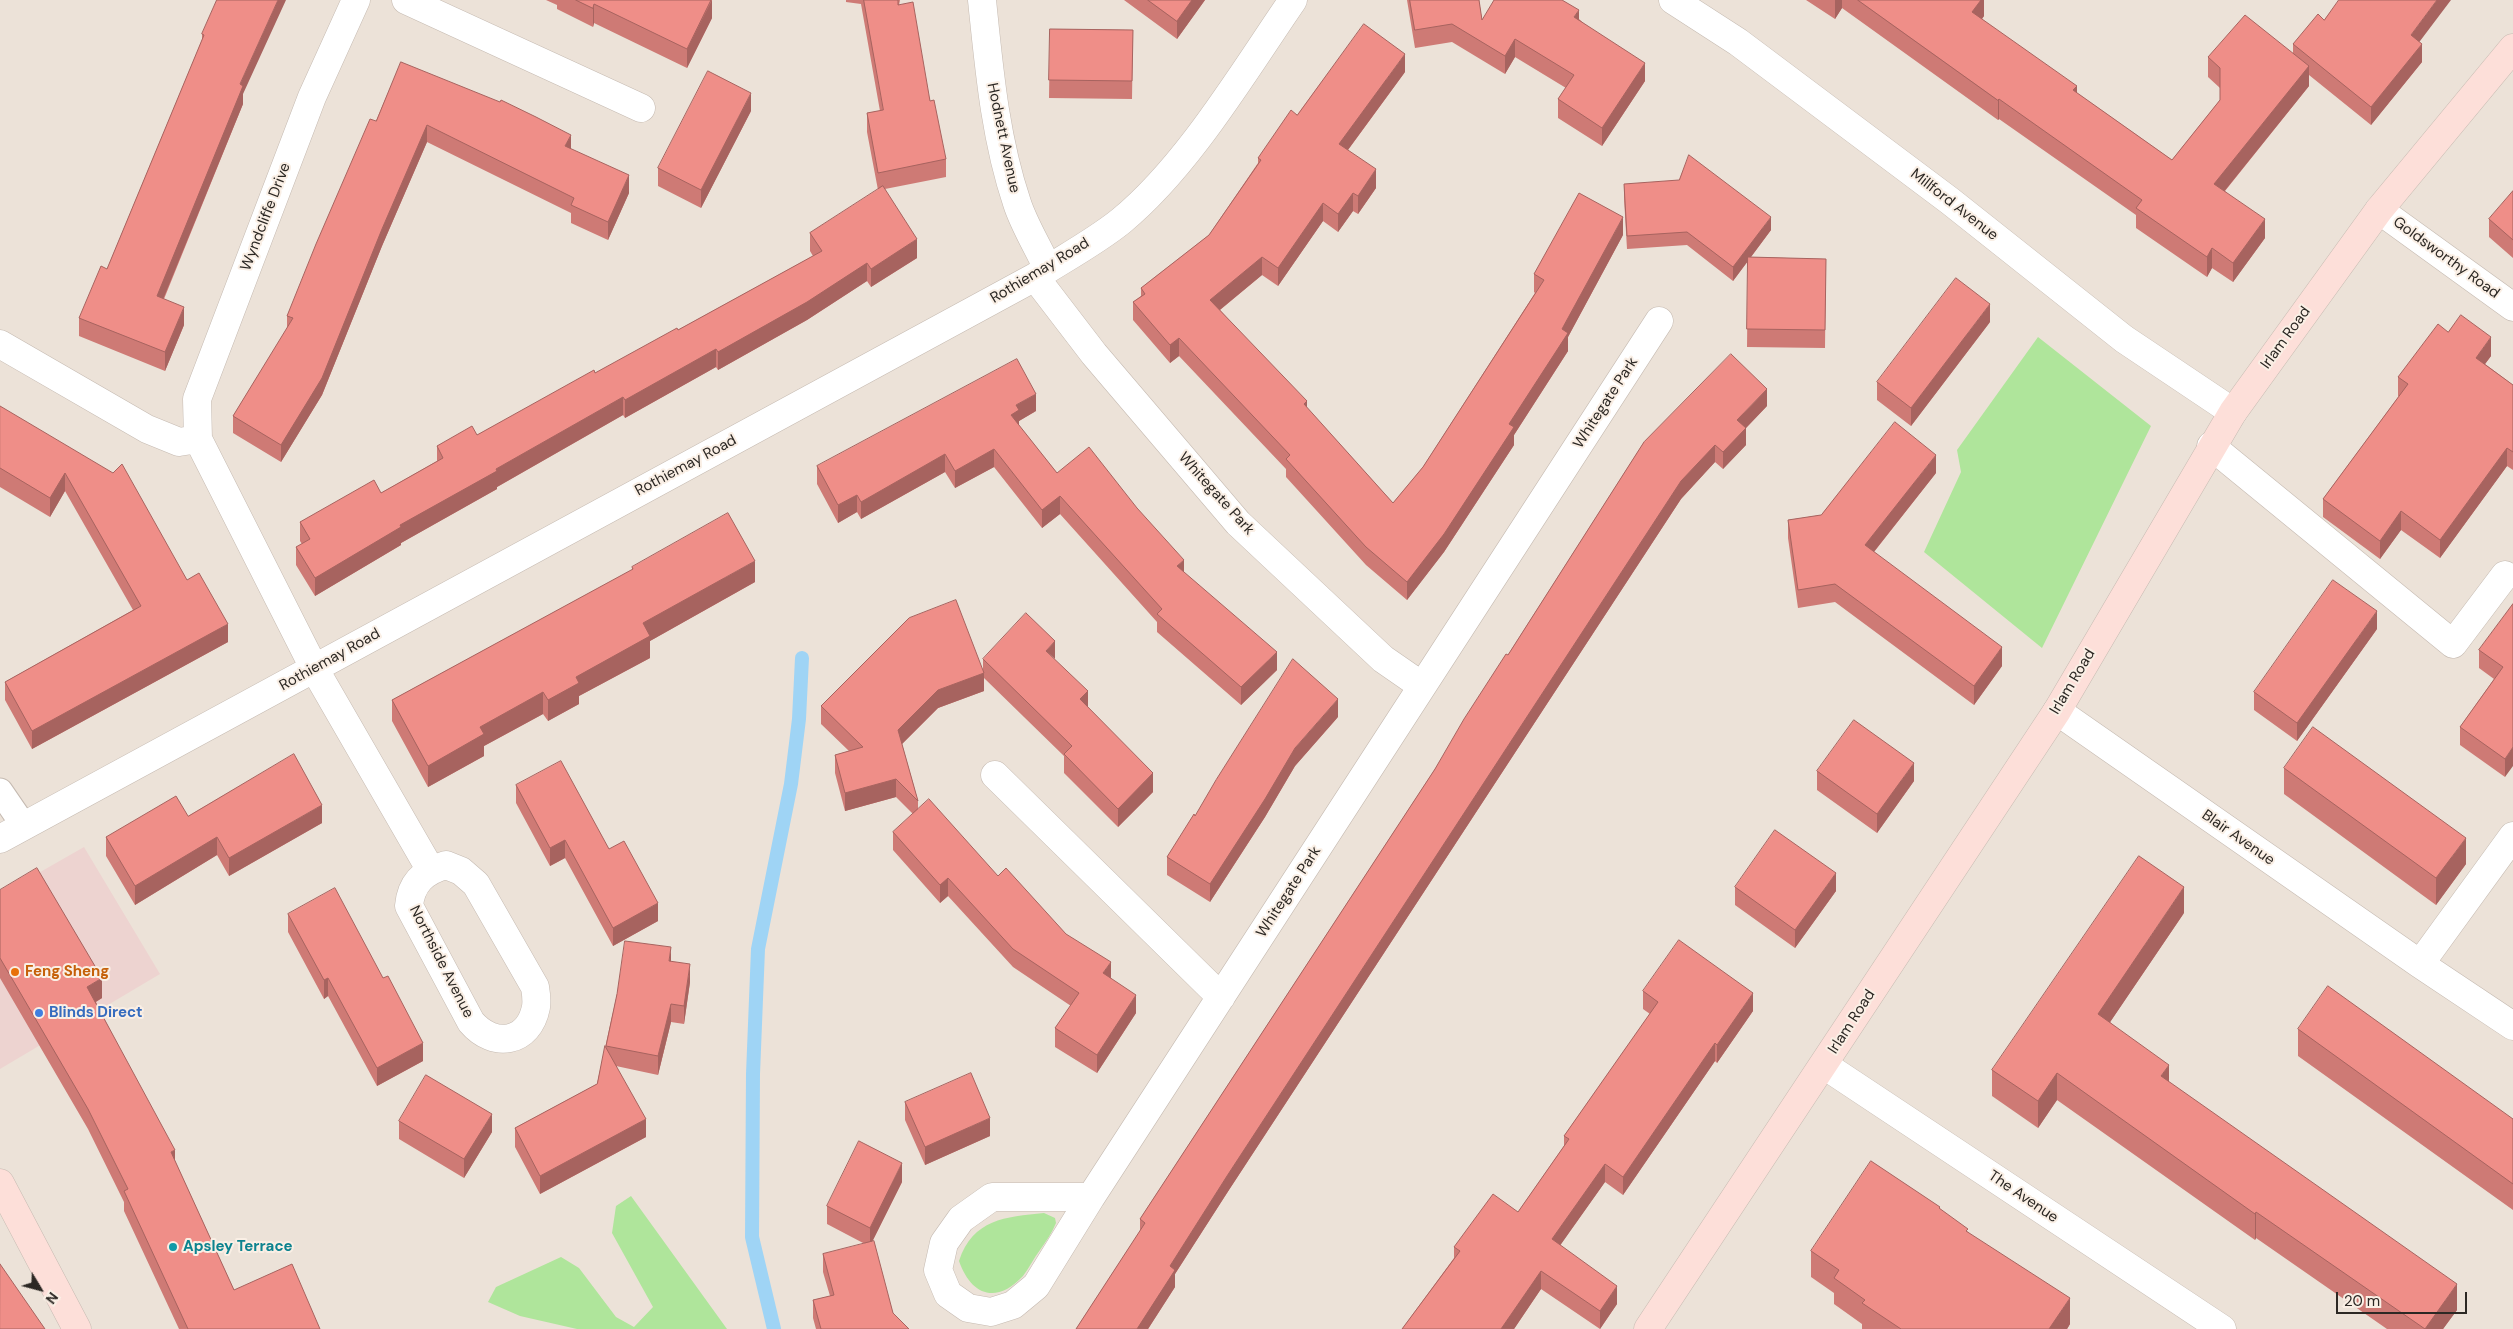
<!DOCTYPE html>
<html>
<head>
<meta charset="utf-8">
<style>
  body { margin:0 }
  #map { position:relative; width:2513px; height:1329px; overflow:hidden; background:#ece2d8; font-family:"DM Sans",sans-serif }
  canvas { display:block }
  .north { position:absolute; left:15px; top:1264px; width:50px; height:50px; -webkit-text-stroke:4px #faefe5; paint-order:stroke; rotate:127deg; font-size:14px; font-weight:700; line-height:20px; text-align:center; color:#2c2824 }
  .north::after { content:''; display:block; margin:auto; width:18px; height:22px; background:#2c2824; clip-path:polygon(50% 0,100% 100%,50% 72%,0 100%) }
  .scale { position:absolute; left:2336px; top:1292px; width:131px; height:22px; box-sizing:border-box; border:2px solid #2c2824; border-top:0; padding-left:6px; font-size:15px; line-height:18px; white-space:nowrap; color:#2c2824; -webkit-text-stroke:4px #faefe5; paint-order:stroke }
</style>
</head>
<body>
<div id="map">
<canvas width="2513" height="1329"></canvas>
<div class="north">N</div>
<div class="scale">20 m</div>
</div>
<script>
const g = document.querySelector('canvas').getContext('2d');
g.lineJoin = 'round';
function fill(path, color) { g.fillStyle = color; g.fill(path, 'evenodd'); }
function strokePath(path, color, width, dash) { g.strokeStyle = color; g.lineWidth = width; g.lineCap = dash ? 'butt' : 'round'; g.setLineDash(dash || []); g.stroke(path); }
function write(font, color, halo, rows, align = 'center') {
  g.font = font + ' "DM Sans",sans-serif'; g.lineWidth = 4; g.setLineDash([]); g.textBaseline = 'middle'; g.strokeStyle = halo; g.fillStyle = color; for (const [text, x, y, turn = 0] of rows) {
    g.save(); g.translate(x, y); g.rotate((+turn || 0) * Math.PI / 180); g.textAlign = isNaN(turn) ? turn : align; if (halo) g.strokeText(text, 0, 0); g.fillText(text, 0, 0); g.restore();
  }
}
const commercial = new Path2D(`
  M84,847L160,974L0,1069V895Z`);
const green = new Path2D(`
  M2038,337L2151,426L2042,648L1924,552L1961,472L1957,450Z
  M631,1196L727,1329H577L520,1316L488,1302L496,1287L561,1257L579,1268L616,1317L634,1327L653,1307L612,1233L616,1206Z
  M1044,1213L1055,1218L1056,1223C1052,1233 1046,1241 1040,1250C1034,1258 1029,1268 1023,1276C996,1305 971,1295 959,1261C973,1219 1005,1217 1044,1213Z`);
const stream = new Path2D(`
  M774,1329L752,1237L753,1074L758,949L791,784L799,719L802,658`);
const lane = new Path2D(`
  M0,791L24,826`);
const street = new Path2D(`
  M356,0L312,97L197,399L198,439L314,668L430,869
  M406,0L641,108
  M982,0C989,68 995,138 1017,203C1024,225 1038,247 1048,269
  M1673,0L1738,42L1950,201L2124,339L2233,412
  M2379,210L2513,307
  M1035,277L1094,354L1238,523L1383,659L1422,686
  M0,344L147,429L179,442L198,439
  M2211,446L2453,644L2505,575
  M2057,711L2420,964L2513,1026
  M995,775L1221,997
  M0,839L1035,277C1063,259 1095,242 1121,221C1188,166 1244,71 1293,0
  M446,865L461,871L476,884L535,987C536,993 537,1000 536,1007C529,1043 494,1049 471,1022L409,906C411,883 424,871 446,865Z
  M2420,964L2513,836
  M1824,1065L2222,1329
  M992,1197H1091L1036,1286L1013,1305L991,1312L968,1308L948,1294L938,1270L944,1243L961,1219Z
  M1091,1197L1659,321`);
const secondary = new Path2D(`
  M0,1183L77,1329
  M1648,1329L2057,711L2233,412L2379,210L2513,48`);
const wall = new Path2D(`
  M217,0L243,94V104L164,299L184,325L165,371L79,336V318L107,269L202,40V34Z
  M546,0H712V18L687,68L594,23L593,27L557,9V5Z
  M846,0H900L899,5L930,101L946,159V177L885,189L917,258L871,287L867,281L807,320L718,370L716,367L625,418L623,415L497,487V489L401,543V545L315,596L296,565V547L302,544L300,541V522L381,493L437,461V446L477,435L678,330L813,256L810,251V233L878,190L867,132V113L880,111L861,4L846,2Z
  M1124,0H1205L1177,39Z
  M1407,0H1479L1482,20L1579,19L1645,81L1602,146L1558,118V99L1566,88L1515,57L1505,74L1452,42L1415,48Z
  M1806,0H1984V16L1982,19L2077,93L2172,160L2220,100V88L2208,77V57L2293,53V44L2324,20L2419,42L2422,62L2371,125L2309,75V86L2225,191L2265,238L2233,282L2212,268L2207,277L2136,228V215L1999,119L1998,120L1842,8L1835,19Z
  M1050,29L1133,30L1132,99L1049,98Z
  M401,62L571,149L629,193L608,240L571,223V213L427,142L382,246L322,395L281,462L233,433V416L287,329V316L376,121Z
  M1405,72L1348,150L1376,188L1358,214L1353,211L1338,232L1323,221L1278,286L1262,275L1220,310L1307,408L1393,503L1423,467L1535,293L1534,292V274L1623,235L1568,337V351L1514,435V445L1444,552L1407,600L1366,565L1286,477V469L1179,356L1170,363L1133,320V302L1141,296V288L1209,235L1258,163V158L1297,115Z
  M751,111L701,208L658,186V168Z
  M1624,184L1771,230L1751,257L1826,259L1825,348L1747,347L1748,261L1733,281L1687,245L1627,249L1624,198Z
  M2513,191V258L2489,237V219Z
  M1990,322L1911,426L1877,400V382Z
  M2448,332L2491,356L2485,364L2513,385V470L2507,466L2440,558L2401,530L2380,559L2323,517V499L2399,396H2398V377Z
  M0,406L187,580L228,642L32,749L5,700V682L133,610L65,491L50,517L0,487Z
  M1767,406L1746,428V445L1723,469L1715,462L1681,499L1227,1193L1175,1274V1287L1148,1329H1076L1140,1231V1219L1435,769L1644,442Z
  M1036,411L1019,421V426L1057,473L1184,573L1277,670L1241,705L1157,632V622L1060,514L1042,528L994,467L955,488L945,472L861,519L857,512L838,523L817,484V466Z
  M1936,473L1874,552L2002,666L1974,705L1835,602L1798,608L1788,538V520L1821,515Z
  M632,567L755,582L650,641V658L579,696V704L548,721L543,714L484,746V756L428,787L392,721V700L632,570Z
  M2513,604L2505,777L2460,745V727L2494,679L2479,668V650Z
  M2377,629L2297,741L2254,710V692Z
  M983,659L1055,660L1088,707L1153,792L1118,827L1064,773V756L984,678V691L938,708L902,744L918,801V809L1066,934L1111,978L1136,1013L1097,1073L1055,1047V1028L1071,1006L1013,967L948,896L940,903L893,850V832L913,814L896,797L845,811L835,773V755L849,751L821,724V706L983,670Z
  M1338,717L1295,766L1265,817L1210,902L1167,875V857L1195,816Z
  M2284,768L2466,864L2436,905L2284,794Z
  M1817,771L1914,781L1877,833L1817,790Z
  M516,785L658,921L613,946L565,858L550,866L516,803Z
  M188,816L322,823L229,876L217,855L135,905L106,856V837Z
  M1735,887L1836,891L1795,948L1735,905Z
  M0,890L102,998L96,1002L175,1161L234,1290L320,1329H179L124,1211V1202L88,1129L0,978Z
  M2184,913L2110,1022L2169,1082L2457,1310L2443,1329H2387L2256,1238L2255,1240L2057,1100L2038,1128L1992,1096V1070Z
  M288,914L423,1061L377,1086L328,996L324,999L288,932Z
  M671,961L690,982L684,1024L671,1022L658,1075L616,1066L646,1137L540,1194L515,1147V1128L597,1084L617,994Z
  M1643,991L1753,1011L1717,1063L1715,1061L1623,1195L1605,1182L1560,1245L1617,1304L1600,1329L1541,1289L1514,1329H1402L1454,1258V1247L1518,1212L1564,1146V1136L1650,1014L1643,1009Z
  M2298,1029L2513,1119V1210L2298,1056Z
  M905,1102L990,1136L925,1165L905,1120Z
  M399,1121L492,1132L464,1178L399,1139Z
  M902,1182L872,1242L893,1313L909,1329H816L813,1318V1300L830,1296L823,1272V1254L865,1244L827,1224V1206Z
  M1940,1209L1968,1232L2070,1324L2067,1329H1862V1324L1834,1304V1293L1811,1277V1251Z`);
const shadedWall = new Path2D(`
  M278,0H286L243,94V104L157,314V296L240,84Z
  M712,0V18L687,68V49Z
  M1192,0H1205L1177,39V21Z
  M1835,0H1842V8L1835,19Z
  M1981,0H1984V16L1972,32V12Z
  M2437,0H2451L2411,53V35Z
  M594,4V23L593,27V8Z
  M1579,10V28L1574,17Z
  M1515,39V57L1505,74V56Z
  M2422,44V62L2371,125V107Z
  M1405,54V72L1339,162V144Z
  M1645,63V81L1602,146V128Z
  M2309,66V86L2214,204V184Z
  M2077,86V105L2073,90Z
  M751,93V111L701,208V190Z
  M1999,99V119L1998,120V100Z
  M427,125V142L382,246L322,395L281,462V445L382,229Z
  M571,135V152L565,146Z
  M1376,169V188L1358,214V196Z
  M629,175V193L608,240V222Z
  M1353,193V211L1338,232V214Z
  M1323,203V221L1278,286V268Z
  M1623,217V235L1568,337V351L1514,435V445L1444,552L1407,600V582L1509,424L1562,329Z
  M1771,217V230L1733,281V267Z
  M2265,219V238L2233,282V263Z
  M917,239V258L871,287V269Z
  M2212,248V268L2207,277V257Z
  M1262,257V275L1210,318V300Z
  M867,263V281L807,320L718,370V352Z
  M1990,304V322L1911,426V408Z
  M184,307V325L165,371V352Z
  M2491,337V356L2476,376V358Z
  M1179,338V356L1170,363V345Z
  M716,349V367L625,418V400Z
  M1767,389V406L1746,428V445L1723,469V452L1737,420Z
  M1036,394V411L1019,421V428L1011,415L1016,405Z
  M623,397V415L497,487V489L401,543V545L315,596V578L400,525L496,469Z
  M1307,401V419L1304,404Z
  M1715,445V462L1681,499L1227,1193L1175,1274V1287L1148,1329H1137L1170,1266L1227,1176L1681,481Z
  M2507,448V466L2440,558V540Z
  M994,449V467L955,488V471Z
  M945,454V472L861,519V502Z
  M1936,455V473L1865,563V545Z
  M65,473V491L50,517V498Z
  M857,495V512L838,523V505Z
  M1060,496V514L1042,528V510Z
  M2401,511V530L2380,559V541Z
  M1184,560V578L1177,566Z
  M755,561V582L650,641V658L579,696V704L548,721V700L643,623Z
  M2377,611V629L2297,741V723Z
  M228,624V642L32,749V731Z
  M1055,641V659L1046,651Z
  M2002,647V666L1974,705V686Z
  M1277,652V670L1241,705V687Z
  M984,673V691L938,708L898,748V730L938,690Z
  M1088,691V710L1080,699Z
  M543,692V714L484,746V756L428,787V766L480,727Z
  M1338,699V717L1295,766L1265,817L1210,902V884L1295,748Z
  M2513,747V766L2505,777V759Z
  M1914,763V781L1877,833V814Z
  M1153,773V792L1118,827V809Z
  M896,779V797L845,811V793Z
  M322,805V823L229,876V858Z
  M217,837V855L135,905V886Z
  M2466,838V864L2436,905V878Z
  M565,840V858L550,866V848Z
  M1836,873V891L1795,948V930Z
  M948,878V896L940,903V885Z
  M2184,887V913L2098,1040V1014Z
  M658,903V921L613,946V928Z
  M671,947V966L669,961Z
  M1111,962V981L1103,973Z
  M690,964V982L684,1024V1006Z
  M102,978V998L87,1007V987Z
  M328,978V996L324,999V980Z
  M1753,993V1011L1717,1063V1045Z
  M1136,995V1013L1097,1073V1055Z
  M671,1004V1022L658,1075V1056Z
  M423,1043V1061L377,1086V1068Z
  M1715,1043V1061L1623,1195V1177Z
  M2169,1065V1092L2161,1076Z
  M2057,1073V1100L2038,1128V1101Z
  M492,1114V1132L464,1178V1159Z
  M990,1118V1136L925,1165V1147Z
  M646,1119V1137L540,1194V1176Z
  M175,1150V1171L171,1152Z
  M902,1163V1182L870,1246V1228Z
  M1605,1164V1182L1552,1257V1239Z
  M2256,1212V1238L2255,1240V1214Z
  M1541,1271V1289L1514,1329H1501Z
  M2457,1284V1310L2443,1329H2425Z
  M1617,1286V1304L1600,1329V1311Z
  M2070,1298V1324L2067,1329H2049Z`);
const building = new Path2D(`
  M217,0H278L240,84L243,86L157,296L184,307L165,352L79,318L101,266L107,269L204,35L202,34Z
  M576,0H711L687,49L594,4L593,8Z
  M864,0H898V5L913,2L930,101L934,100L946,159L878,173L867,113L883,110Z
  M1148,0H1192L1177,21Z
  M1410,0H1479L1482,20L1494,0H1562L1579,10L1574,17L1645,63L1602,128L1558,99L1574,75L1515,39L1505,56L1452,24L1415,30Z
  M1858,0H1981L1972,12L2077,86L2073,90L2172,160L2220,100V68L2208,57L2245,15L2309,66L2214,184L2265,219L2233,263L2212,248L2207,257L2136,208L2142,200L1999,99L1998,100Z
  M2339,0H2437L2411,35L2422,44L2371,107L2293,44L2318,14L2324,20Z
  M1364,24L1405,54L1339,144L1376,169L1358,196L1353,193L1338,214L1323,203L1278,268L1262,257L1210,300L1307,401L1304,404L1393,503L1423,467L1544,280L1534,274L1579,193L1623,217L1562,329L1568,333L1509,424L1514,427L1444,534L1407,582L1366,547L1286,459L1290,455L1179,338L1170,345L1133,302L1145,294L1141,288L1209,235L1261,160L1258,158L1291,110L1297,115Z
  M1050,29L1133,30L1132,81L1049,80Z
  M401,62L500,102L501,100L536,117L571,135L565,146L629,175L608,222L571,205L574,198L427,125L382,229L322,378L281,445L233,416L293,318L287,316L316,244L370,119L376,121Z
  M708,71L751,93L701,190L658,168Z
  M1689,155L1771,217L1733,267L1687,232L1627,236L1624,184L1679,180Z
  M883,186L917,239L871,269L867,263L807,302L718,352L716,349L625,400L623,397L496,469L497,471L400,525L401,527L315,578L296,547L310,539L300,522L374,480L381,493L443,458L437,446L472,426L477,435L594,370L595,373L677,328L678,330L822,251L810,233Z
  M2513,191V240L2489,219Z
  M1748,257L1826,259L1825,330L1747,329Z
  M1956,278L1990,304L1911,408L1877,382Z
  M2461,315L2491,337L2476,358L2513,385V452L2507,448L2440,540L2401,511L2380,541L2323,499L2408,384L2398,377L2438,324L2448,332Z
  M1731,354L1767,389L1737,420L1746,428L1723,452L1715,445L1681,481L1227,1176L1170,1266L1175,1270L1137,1329H1076L1145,1223L1140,1219L1435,769L1464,719L1506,654L1508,655L1644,442Z
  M1017,359L1036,394L1016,405L1019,410L1011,415L1057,473L1089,447L1137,508L1184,560L1177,566L1277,652L1241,687L1157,614L1162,609L1060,496L1042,510L994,449L955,471L945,454L861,502L857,495L838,505L817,466Z
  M0,406L113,473L122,464L187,580L199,573L228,624L32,731L5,682L141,606L65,473L50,498L0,468Z
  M1895,422L1936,455L1865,545L2002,647L1974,686L1835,584L1798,590L1788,520L1821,515Z
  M728,513L755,561L643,623L650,636L576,677L579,683L548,700L543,692L480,727L484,734L428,766L392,700L633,569L632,567Z
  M2333,580L2377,611L2297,723L2254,692Z
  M956,600L984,673L938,690L898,730L918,801L896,779L845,793L835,755L863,747L821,706L909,618Z
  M2513,604V747L2505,759L2460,727L2503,667L2479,650Z
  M1026,613L1055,641L1046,651L1088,691L1080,699L1153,773L1118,809L1064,754L1072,746L983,659Z
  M1293,659L1338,699L1295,748L1265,799L1210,884L1167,857L1194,814L1195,816L1216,780Z
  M1854,720L1914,763L1877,814L1817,771Z
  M2313,727L2466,838L2436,878L2284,768Z
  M294,754L322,805L229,858L217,837L135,886L106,837L176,796L188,816Z
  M561,761L609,849L624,841L658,903L613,928L565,840L550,848L516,785Z
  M929,799L998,876L1006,868L1066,934L1111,962L1103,973L1136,995L1097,1055L1055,1028L1079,993L1013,949L948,878L940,885L893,832Z
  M1775,830L1836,873L1795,930L1735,887Z
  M2139,856L2184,887L2098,1014L2169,1065L2161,1076L2457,1284L2425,1329L2256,1212L2255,1214L2057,1073L2038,1101L1992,1070Z
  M37,868L102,978L87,987L175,1150L171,1152L234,1290L292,1264L320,1329H188L124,1191L128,1189L88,1109L0,958V890Z
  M335,888L383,978L388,976L423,1043L377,1068L328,978L324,980L288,914Z
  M1679,940L1753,993L1717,1045L1715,1043L1623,1177L1605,1164L1552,1239L1617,1286L1600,1311L1541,1271L1501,1329H1402L1460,1251L1454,1247L1493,1194L1518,1212L1569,1139L1564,1136L1658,1002L1643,991Z
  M625,941L671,947L669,961L690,964L684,1006L671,1004L658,1056L606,1046L617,994Z
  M2328,986L2513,1119V1184L2298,1029Z
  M605,1046L646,1119L540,1176L515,1128L597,1084Z
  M971,1073L990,1118L925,1147L905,1102Z
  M426,1075L492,1114L464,1159L399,1121Z
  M859,1141L902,1163L870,1228L827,1206Z
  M1871,1161L1940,1207L1939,1208L1968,1229L1966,1231L2070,1298L2049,1329H1901L1862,1303L1865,1300L1834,1278L1839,1270L1811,1251Z
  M874,1241L893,1313L909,1329H821L813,1300L834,1295L823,1254Z
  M0,1264L45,1329H0Z`);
const markers = [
  [15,972,5,"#e8710a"],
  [39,1013,5,"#3f7fe0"],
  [173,1247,5,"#0f9aa8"]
];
const streetNames = [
  ["Hodnett Avenue",1003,138,78],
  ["Millford Avenue",1954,205,38],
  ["Wyndcliffe Drive",266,217,-69],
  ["Goldsworthy Road",2446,258,36],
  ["Rothiemay Road",1040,271,-31],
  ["Irlam Road",2286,338,-54],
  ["Whitegate Park",1606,403,-57],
  ["Rothiemay Road",686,466,-28],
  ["Whitegate Park",1216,494,48],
  ["Rothiemay Road",330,660,-29],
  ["Irlam Road",2073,682,-59],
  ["Blair Avenue",2238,838,35],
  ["Whitegate Park",1289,892,-57],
  ["Northside Avenue",441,962,63],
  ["Irlam Road",1852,1022,-57],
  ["The Avenue",2023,1197,34]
];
const foodNames = [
  ["Feng Sheng",25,972]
];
const shopNames = [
  ["Blinds Direct",49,1013]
];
const cultureNames = [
  ["Apsley Terrace",183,1247]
];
fill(commercial, '#edd3d0');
fill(green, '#afe59b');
strokePath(stream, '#9fd4f5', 14);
strokePath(lane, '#c5bab1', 27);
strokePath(street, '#c5bab1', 29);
strokePath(secondary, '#c5bab1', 29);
strokePath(lane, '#fff', 25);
strokePath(street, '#fff', 28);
strokePath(secondary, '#fddfd9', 28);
fill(wall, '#ce7a75');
fill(shadedWall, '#a7635f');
fill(building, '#ef8e88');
strokePath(building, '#a7635f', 1);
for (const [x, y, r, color] of markers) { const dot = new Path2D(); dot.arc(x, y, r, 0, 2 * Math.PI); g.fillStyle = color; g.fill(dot); strokePath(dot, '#faefe5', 2); }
write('15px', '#2c2824', '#faefe5', streetNames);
write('bold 15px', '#c56008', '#faefe5', foodNames, 'left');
write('bold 15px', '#366cbe', '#faefe5', shopNames, 'left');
write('bold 15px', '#0d838f', '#faefe5', cultureNames, 'left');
</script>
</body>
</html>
